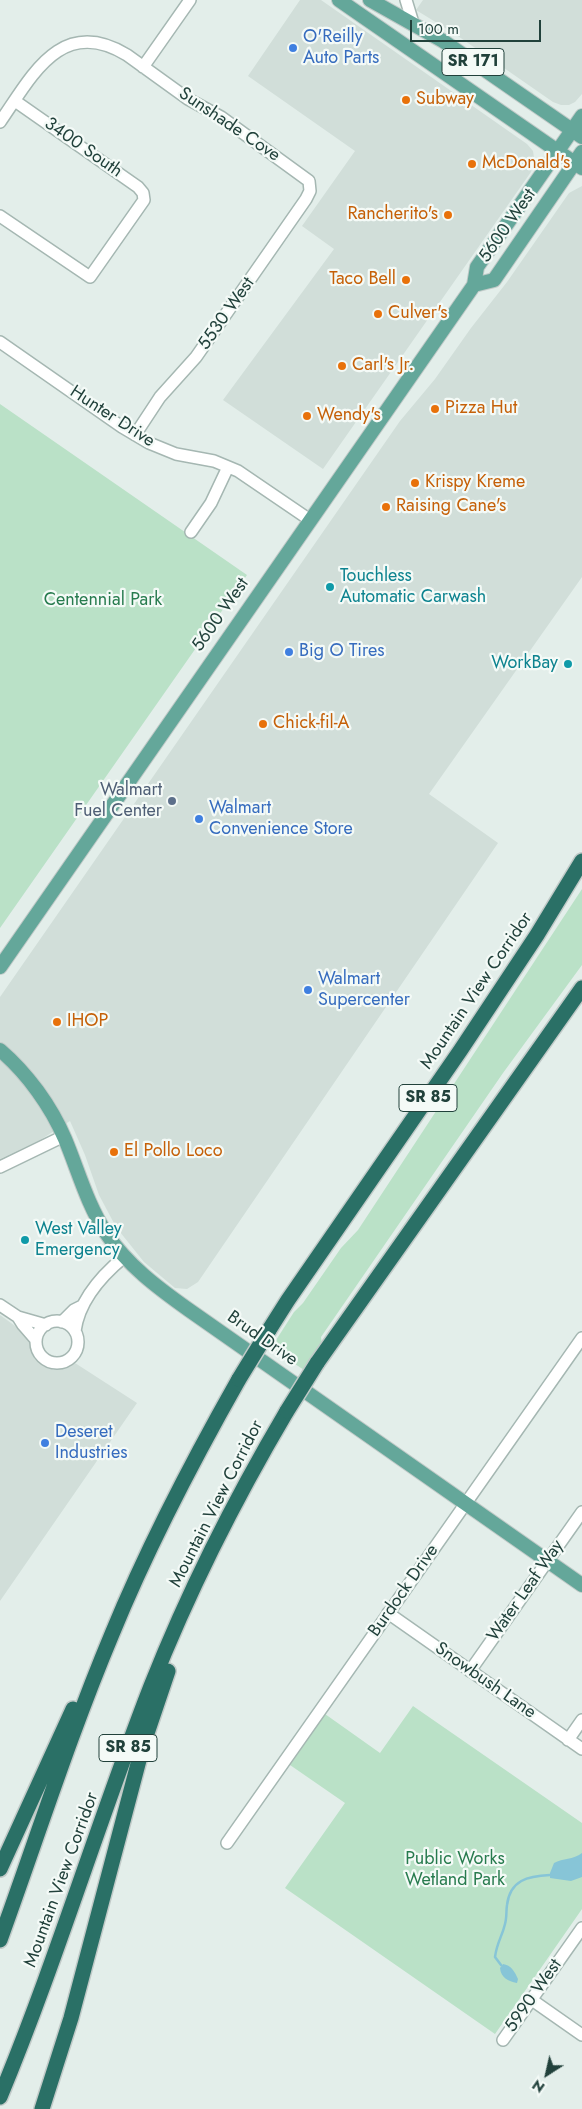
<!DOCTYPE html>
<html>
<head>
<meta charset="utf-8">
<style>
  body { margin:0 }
  #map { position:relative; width:582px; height:2109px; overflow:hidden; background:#e3eeea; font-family:Jost,sans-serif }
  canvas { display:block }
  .north { position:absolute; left:522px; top:2049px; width:50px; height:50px; -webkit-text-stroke:4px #f4faf7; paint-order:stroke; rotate:215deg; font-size:14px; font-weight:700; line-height:20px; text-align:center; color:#21413b }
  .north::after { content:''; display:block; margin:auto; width:18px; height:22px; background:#21413b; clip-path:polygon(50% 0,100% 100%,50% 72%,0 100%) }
  .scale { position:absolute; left:410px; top:20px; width:131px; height:22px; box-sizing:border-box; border:2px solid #21413b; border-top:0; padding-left:6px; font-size:15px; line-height:18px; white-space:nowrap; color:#21413b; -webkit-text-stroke:4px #f4faf7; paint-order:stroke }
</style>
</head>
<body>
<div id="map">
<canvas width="582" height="2109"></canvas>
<div class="north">N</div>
<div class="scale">100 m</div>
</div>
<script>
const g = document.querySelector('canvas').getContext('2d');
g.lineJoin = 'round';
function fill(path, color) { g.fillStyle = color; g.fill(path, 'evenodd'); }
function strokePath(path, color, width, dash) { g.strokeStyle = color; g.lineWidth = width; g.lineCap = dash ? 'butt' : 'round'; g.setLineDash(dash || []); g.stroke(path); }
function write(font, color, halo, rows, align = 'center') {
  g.font = font + ' Jost,sans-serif'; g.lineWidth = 4.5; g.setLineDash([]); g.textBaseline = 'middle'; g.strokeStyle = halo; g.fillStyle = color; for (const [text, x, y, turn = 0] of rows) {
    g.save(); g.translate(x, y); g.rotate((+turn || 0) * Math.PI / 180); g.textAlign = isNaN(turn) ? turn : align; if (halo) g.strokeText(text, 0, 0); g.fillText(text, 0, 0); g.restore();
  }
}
const built = new Path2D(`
  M300,0H321L527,144L533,151L534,158L531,172L323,469L223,400L334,249L302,226L355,151L248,76Z
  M423,0H582V94L575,102L569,105H561L553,102L455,34L416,10Z
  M582,186V577L429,794L498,843L198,1282L187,1289L175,1288L144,1262L116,1227L99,1195L85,1155L70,1121L40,1140L0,1159V997L400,421L435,379L471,328L507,282L569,193Z
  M0,1315L22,1331L30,1342L35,1359L53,1370L75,1363L137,1403L0,1601Z`);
const green = new Path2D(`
  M0,404L247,575L0,928Z
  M582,889V965L503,1073L321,1337L322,1345L304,1370L271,1348L294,1312L303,1303L341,1248L358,1230Z
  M413,1706L582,1823V1909L495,2034L285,1888L345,1803L290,1765L325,1714L380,1753Z`);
const water = new Path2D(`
  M582,1853V1877L571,1881L550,1878V1873L554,1863C563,1858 573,1860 582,1853Z
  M503,1964C511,1965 515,1972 518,1979L517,1983C508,1981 501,1978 500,1968Z`);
const stream = new Path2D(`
  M501,1965L495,1957C497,1942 502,1937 505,1924C507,1917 506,1911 507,1905C510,1880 528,1876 550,1875`);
const minor = new Path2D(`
  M406,0L413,23
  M143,67L190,0
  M0,122C32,76 61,15 127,55L188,99L221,117L309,181L310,191L306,199L196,357L160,397L135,435
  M0,216L90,277L144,200L143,193L138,187L15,101
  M0,342L122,427L149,443L176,454L214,461L238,471L310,520
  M191,532L211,503L228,467
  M0,1167L64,1136
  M0,1305L18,1317L46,1325
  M18,1317L23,1325L36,1340
  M36 1342a21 21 0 1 1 42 0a21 21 0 1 1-42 0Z
  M62,1322L74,1310L82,1306
  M75,1331C79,1301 101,1276 124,1257
  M388,1613L582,1749
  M470,1671L582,1512
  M568,1740L582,1720
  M227,1843L582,1338
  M532,2000L582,2035
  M503,2040L582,1928`);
const major = new Path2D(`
  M339,0L582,168
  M370,0L443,41L582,137
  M474,285L494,280L582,152
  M0,967L474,285L477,267L582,116
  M0,1050C27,1073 51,1106 65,1139C78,1170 87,1204 106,1233C127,1265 158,1288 189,1310L582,1585`);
const highway = new Path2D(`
  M269,1330L288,1300L460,1051L537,935L582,861
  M317,1363L582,988
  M0,1869L73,1709
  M0,1940C37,1838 70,1734 112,1634C148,1546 192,1462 239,1379
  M0,2097C56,1962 98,1822 151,1686C189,1590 235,1499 287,1411
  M42,2109L71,2018L143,1745L168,1671`);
const highwayBridge = new Path2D(`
  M239,1379L269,1330
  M287,1411L317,1363`);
const markers = [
  [293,48,5,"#3f7fe0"],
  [406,100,5,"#e8710a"],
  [472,164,5,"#e8710a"],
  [448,215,5,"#e8710a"],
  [406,280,5,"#e8710a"],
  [378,314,5,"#e8710a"],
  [342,366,5,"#e8710a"],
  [435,409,5,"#e8710a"],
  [307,416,5,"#e8710a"],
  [415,483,5,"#e8710a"],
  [386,507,5,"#e8710a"],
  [330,587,5,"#0f9aa8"],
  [289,652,5,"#3f7fe0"],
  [568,664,5,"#0f9aa8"],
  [263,724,5,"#e8710a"],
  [172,801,5,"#5c6f8a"],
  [199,819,5,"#3f7fe0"],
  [308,990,5,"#3f7fe0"],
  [57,1022,5,"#e8710a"],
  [114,1152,5,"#e8710a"],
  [25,1240,5,"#0f9aa8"],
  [45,1443,5,"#3f7fe0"]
];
const shields = [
  [473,62,62],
  [428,1098,58],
  [128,1748,58]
];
const shieldNames = [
  ["SR 171",473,62],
  ["SR 85",428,1098],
  ["SR 85",128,1748]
];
const shopNames = [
  ["O'Reilly",303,38],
  ["Auto Parts",303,59],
  ["Big O Tires",299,652],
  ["Walmart",209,809],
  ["Convenience Store",209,830],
  ["Walmart",318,980],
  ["Supercenter",318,1001],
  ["Deseret",55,1433],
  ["Industries",55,1454]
];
const foodNames = [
  ["Subway",416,100],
  ["McDonald's",482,164],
  ["Rancherito's",438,215,"right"],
  ["Taco Bell",396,280,"right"],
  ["Culver's",388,314],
  ["Carl's Jr.",352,366],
  ["Pizza Hut",445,409],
  ["Wendy's",317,416],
  ["Krispy Kreme",425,483],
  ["Raising Cane's",396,507],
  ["Chick-fil-A",273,724],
  ["IHOP",67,1022],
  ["El Pollo Loco",124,1152]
];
const streetNames = [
  ["Sunshade Cove",229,125,34],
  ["3400 South",83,148,35],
  ["5600 West",508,226,-55],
  ["5530 West",227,314,-55],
  ["Hunter Drive",112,417,33],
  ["5600 West",221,615,-55],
  ["Mountain View Corridor",477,991,-56],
  ["Brud Drive",262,1339,35],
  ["Mountain View Corridor",217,1504,-63],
  ["Burdock Drive",404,1591,-55],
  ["Water Leaf Way",526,1591,-55],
  ["Snowbush Lane",485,1681,35],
  ["Mountain View Corridor",62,1880,-70],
  ["5990 West",534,1996,-55]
];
const cultureNames = [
  ["Touchless",340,577],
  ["Automatic Carwash",340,598],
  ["WorkBay",558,664,"right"],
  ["West Valley",35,1230],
  ["Emergency",35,1251]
];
const parkNames = [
  ["Centennial Park",103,601],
  ["Public Works",455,1860],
  ["Wetland Park",455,1881]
];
const serviceNames = [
  ["Walmart",162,791],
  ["Fuel Center",162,812]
];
fill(built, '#d1ded9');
fill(green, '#bae1c7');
fill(water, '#87c5d7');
strokePath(stream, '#87c5d7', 2.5);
strokePath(minor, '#a5b7b2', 14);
strokePath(major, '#c1cac8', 16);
strokePath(highway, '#c1cac8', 18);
strokePath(minor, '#fff', 11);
strokePath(major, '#64a79a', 14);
strokePath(highway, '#2a7066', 15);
strokePath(highwayBridge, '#c1cac8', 18, []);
strokePath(highwayBridge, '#2a7066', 15);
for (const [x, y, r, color] of markers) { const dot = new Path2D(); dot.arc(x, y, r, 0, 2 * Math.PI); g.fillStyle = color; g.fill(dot); strokePath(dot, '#f4faf7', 2); }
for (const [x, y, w] of shields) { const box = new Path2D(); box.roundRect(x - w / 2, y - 13.5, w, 27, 4); g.fillStyle = '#f4faf7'; g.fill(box); strokePath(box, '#21413b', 1); }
write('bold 16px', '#21413b', null, shieldNames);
write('18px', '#366cbe', '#f4faf7', shopNames, 'left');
write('18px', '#c56008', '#f4faf7', foodNames, 'left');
write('18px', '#21413b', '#f4faf7', streetNames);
write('18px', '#0d838f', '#f4faf7', cultureNames, 'left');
write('18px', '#277b4e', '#f4faf7', parkNames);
write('18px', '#4e5e75', '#f4faf7', serviceNames, 'right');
</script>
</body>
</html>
